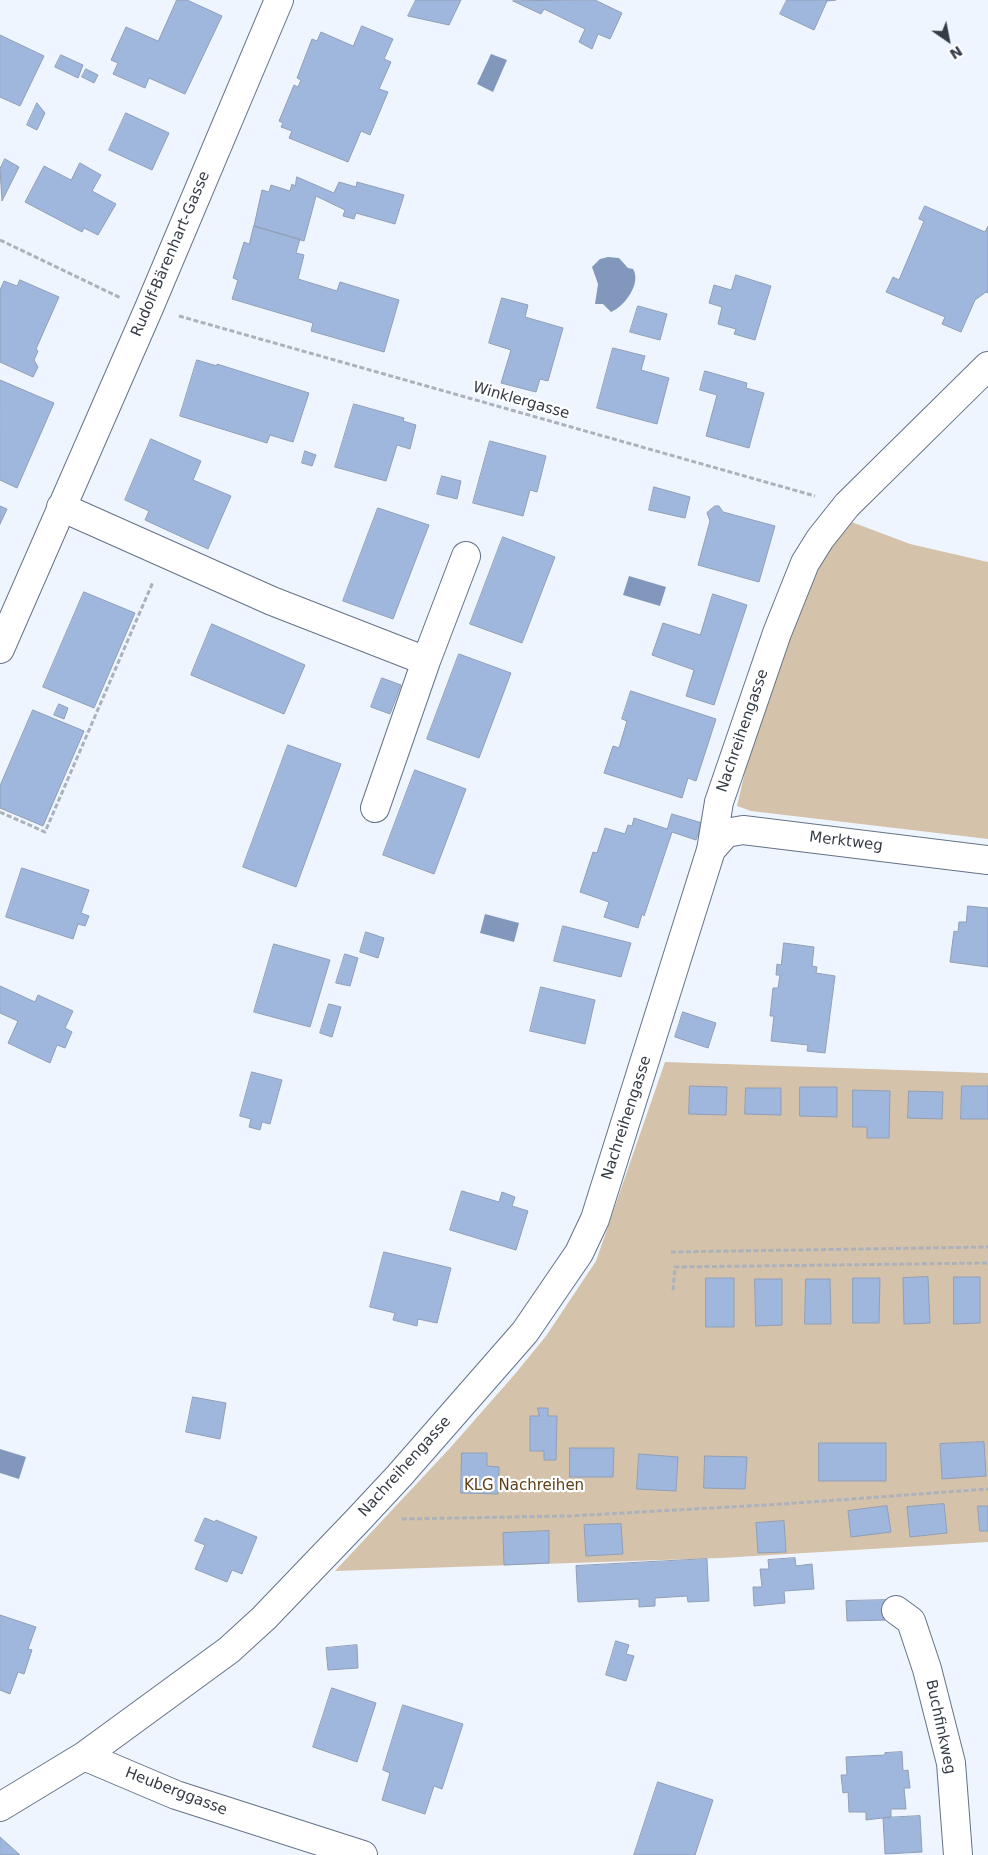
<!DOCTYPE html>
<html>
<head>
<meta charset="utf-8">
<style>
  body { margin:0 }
  #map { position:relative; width:988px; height:1855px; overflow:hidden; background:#eef5ff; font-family:"DejaVu Sans",sans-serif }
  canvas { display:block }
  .north { position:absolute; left:923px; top:15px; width:50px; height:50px; -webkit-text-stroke:4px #fff; paint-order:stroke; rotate:147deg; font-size:14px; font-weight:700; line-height:20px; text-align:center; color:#363c46 }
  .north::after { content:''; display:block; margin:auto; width:18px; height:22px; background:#363c46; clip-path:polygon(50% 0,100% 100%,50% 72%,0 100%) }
</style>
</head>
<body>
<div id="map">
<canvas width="988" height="1855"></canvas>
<div class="north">N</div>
</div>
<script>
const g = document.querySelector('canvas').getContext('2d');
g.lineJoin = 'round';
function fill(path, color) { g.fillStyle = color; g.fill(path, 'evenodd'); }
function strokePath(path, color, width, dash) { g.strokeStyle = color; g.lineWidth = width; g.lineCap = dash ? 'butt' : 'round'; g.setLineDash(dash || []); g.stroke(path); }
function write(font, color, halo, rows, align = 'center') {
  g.font = font + ' "DejaVu Sans",sans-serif'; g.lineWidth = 4.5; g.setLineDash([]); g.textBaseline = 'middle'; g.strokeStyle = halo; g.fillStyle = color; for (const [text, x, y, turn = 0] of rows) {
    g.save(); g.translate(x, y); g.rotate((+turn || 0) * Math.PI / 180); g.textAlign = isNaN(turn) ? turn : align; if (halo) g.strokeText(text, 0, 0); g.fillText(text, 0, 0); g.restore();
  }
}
const green = new Path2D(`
  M849,521L910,544L988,562V839L751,811L737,806L752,742L801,605L832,542Z
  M665,1062L988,1073V1542L721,1558L335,1571L450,1448L515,1374L546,1336L596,1261Z`);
const water = new Path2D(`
  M491,54L507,60L493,92L477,84Z
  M608,257L619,258L628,268L633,269C642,283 624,307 611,312L603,304H595L598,284L592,267L600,259Z
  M629,576L666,587L660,606L623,595Z
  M485,914L519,923L514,942L480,933Z
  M0,1449L26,1457L19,1479L0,1473Z`);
const building = new Path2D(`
  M177,0H187L222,16L185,94L149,78L145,88L113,74L118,63L111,60L126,27L158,41Z
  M416,0H461L449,25L408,16Z
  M595,0L622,13L610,39L598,34L592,49L579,42L585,29L544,9L541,14L513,1Z
  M787,0H836L827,1L814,30L780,14Z
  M362,26L393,39L384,59L391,62L379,89L388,92L370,135L361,131L348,162L289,138L292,131L281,127L283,123L279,121L294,85L298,87L301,80L297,78L312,39L317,41L321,32L353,46Z
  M0,35L44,56L20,106L0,97Z
  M61,55L83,65L78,78L55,67Z
  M86,69L98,75L94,83L82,77Z
  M37,103L45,113L37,130L27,125Z
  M126,113L169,133L152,170L109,150Z
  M5,159L19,167L2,201L0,169Z
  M80,163L101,175L92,191L116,204L98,235L84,228L82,232L25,202L44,166L71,180Z
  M297,177L334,193L339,182L356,187L357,182L404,195L395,224L356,213L354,219L343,216L345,210L316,196L304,241L254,226L262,190L269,192L271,185L290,191L292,184L295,186Z
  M925,206L985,232L988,226V293L986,292L975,300L961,332L942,324L945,317L886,292L893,277L899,280L924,221L919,219Z
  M254,226L300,239L296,253L304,255L298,279L337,291L340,282L399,300L384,352L311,331L313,323L232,299L238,280L233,278L244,242L249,244Z
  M736,275L771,286L755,340L734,334L736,329L718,324L722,307L709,303L714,285L731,290Z
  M20,280L59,297L36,349L38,351L34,360L38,367L33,377L0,362V290L4,281L17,286Z
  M502,298L528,305L525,317L563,328L548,381L540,379L536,392L501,383L511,350L489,343Z
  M638,306L667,314L660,340L630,332Z
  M613,348L645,356L641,370L669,378L657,424L597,408Z
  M197,360L217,366V364L309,393L293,442L270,435L267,443L180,416Z
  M705,371L747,383L746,388L764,393L749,448L706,436L717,395L700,390Z
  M0,380L54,403L17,488L0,480Z
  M354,404L404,418L403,421L416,425L410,449L397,445L386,481L335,467Z
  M151,439L201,461L193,480L231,496L208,549L145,520L149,511L125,500Z
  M490,441L546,456L537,492L530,490L523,516L473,503Z
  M305,451L316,455L312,466L302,463Z
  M442,476L461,481L457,499L437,494Z
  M654,487L690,497L685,518L649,510Z
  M0,506L7,509L0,524Z
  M715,506H719L723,512L775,526L759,582L698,565L710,521L707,513Z
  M378,508L429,525L393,619L343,601Z
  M503,537L555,557L522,643L470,624Z
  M84,592L135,613L94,708L43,687Z
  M713,594L747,605L714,705L686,696L694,670L652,655L663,623L700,635Z
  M212,624L305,665L284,714L191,675Z
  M459,654L511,673L479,758L427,739Z
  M382,678L401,685L390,714L371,707Z
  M631,691L716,719L696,781L688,778L682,798L604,773L613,746L619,748L627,721L622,719Z
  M59,704L68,708L64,719L54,715Z
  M33,710L84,731L43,826L0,808V786Z
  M288,745L341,764L296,887L243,867Z
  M415,770L466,789L434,874L383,855Z
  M672,814L702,823L696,840L672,832L644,916L642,914L638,928L604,917L609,902L580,892L593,852L597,853L605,828L625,834L628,825L632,826L634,818L667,829Z
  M22,868L89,890L81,913L89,916L85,926L78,924L73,939L6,917Z
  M968,906L988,908V967L950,962L954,931L958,932L959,922H966Z
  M563,926L631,943L621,977L554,961Z
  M366,932L384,938L378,958L360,952Z
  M784,943L814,947L812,966L817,967L816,973L835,976L825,1053L807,1051L808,1045L771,1041L774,1016H770L773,988H778L780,975H776L777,964L781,965Z
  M274,944L330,960L310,1027L254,1012Z
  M345,954L358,958L350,986L336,983Z
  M0,986L35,1002L38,995L73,1011L65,1028L72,1032L65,1048L57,1045L50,1063L8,1043L18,1021L0,1013Z
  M541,987L595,1000L585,1044L530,1031Z
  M329,1004L341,1007L332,1037L320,1033Z
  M683,1012L716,1023L708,1048L675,1037Z
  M252,1072L282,1080L270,1124L262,1122L260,1130L249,1127L251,1119L240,1116Z
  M690,1086L727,1087L726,1115L689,1114Z
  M962,1086H988V1119H961Z
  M800,1087H837V1117L800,1116Z
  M746,1088H781V1115L745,1114Z
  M853,1090L890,1091L889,1138H867V1127H853Z
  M909,1091L943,1092L942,1119L908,1118Z
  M462,1191L499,1202L502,1192L515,1197L512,1206L528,1211L516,1250L450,1230Z
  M384,1252L451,1268L437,1323L418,1319L417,1326L393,1320L395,1313L370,1307Z
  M928,1277L930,1323L904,1324L903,1278Z
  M954,1277H980V1323L954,1324Z
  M706,1278H734V1327H706Z
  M853,1278H880L879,1323H853Z
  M755,1279H782V1325L756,1326Z
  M806,1279H830L831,1324H805Z
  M193,1397L226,1403L220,1439L186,1432Z
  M538,1408H548V1416H557L556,1460H544V1451H530V1416H539Z
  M984,1442L986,1476L942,1479L940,1444Z
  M819,1443H886V1481H819Z
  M570,1448H614L613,1477H570Z
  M462,1453H487V1466L499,1467L498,1494L461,1493Z
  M639,1454L678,1457L676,1491L637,1489Z
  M705,1456L747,1457L745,1489L704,1488Z
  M944,1504L947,1533L910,1537L907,1507Z
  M887,1506L891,1532L851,1537L848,1511Z
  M978,1506H988V1531H980Z
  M205,1518L215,1522L216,1520L257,1537L242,1574L232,1570L227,1582L195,1569L205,1545L195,1541Z
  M784,1521L786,1552L758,1553L756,1523Z
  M621,1524L623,1554L586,1556L584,1525Z
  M549,1531V1563L504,1565L503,1533Z
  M795,1558L796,1566L812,1564L814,1589L784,1591L785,1603L754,1606L753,1587H762L760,1569H769L768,1560Z
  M707,1559L709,1601L688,1602L687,1596L655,1598V1606L639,1607V1599L578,1602L576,1566Z
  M888,1600L889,1620L847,1621L846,1601Z
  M0,1615L36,1627L28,1649L32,1650L24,1674L18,1672L10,1694L0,1690Z
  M616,1641L629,1645L626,1654L634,1656L626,1681L606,1675Z
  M357,1645L358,1668L328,1670L326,1648Z
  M332,1688L376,1703L357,1762L313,1747Z
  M403,1705L463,1724L442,1789L434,1786L425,1814L382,1800L390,1773L383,1770Z
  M902,1752L903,1771L908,1770L910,1788H904L906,1809H891V1817L866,1820V1812H849L848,1792L843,1793L841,1775H847L846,1757L885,1755V1753Z
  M658,1782L713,1800L695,1855H634Z
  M920,1816L922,1852L885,1854L883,1818Z
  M0,1837L20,1855H0Z`);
const path = new Path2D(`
  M0,240L121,298
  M179,316L815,496
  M0,812L45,832L153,582
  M671,1252L988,1247
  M673,1290L675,1267L988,1263
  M402,1519L570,1516L783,1504L988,1489`);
const minor = new Path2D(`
  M61,507L272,601L426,661
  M0,649L149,308L279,0
  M375,808L426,661L466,556
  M711,850L726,833L743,830L988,860
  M896,1610L911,1621L927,1669L951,1763L958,1855
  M84,1756L229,1650L264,1618L358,1520L399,1476L525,1332L579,1253L595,1219L711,850L719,802L777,633L805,563L820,539L847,505L988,366
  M0,1807L84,1756L176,1795L363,1855`);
const streetNames = [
  ["Rudolf-Bärenhart-Gasse",171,254,-67],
  ["Winklergasse",521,401,16],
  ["Nachreihengasse",743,731,-71],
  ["Merktweg",846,842,7],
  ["Nachreihengasse",627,1118,-72],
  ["Nachreihengasse",405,1467,-48],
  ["Buchfinkweg",940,1727,78],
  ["Heuberggasse",176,1792,21]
];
const parkNames = [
  ["KLG Nachreihen",524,1486]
];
fill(green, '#d5c2ab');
fill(water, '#8198bc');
fill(building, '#9fb7dc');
strokePath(building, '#909fb7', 1);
strokePath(minor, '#647288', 30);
strokePath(path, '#abb2bc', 3, [5, 2.5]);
strokePath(minor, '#fff', 28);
write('15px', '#363c46', '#fff', streetNames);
write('15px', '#5f4115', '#fff', parkNames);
</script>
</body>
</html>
